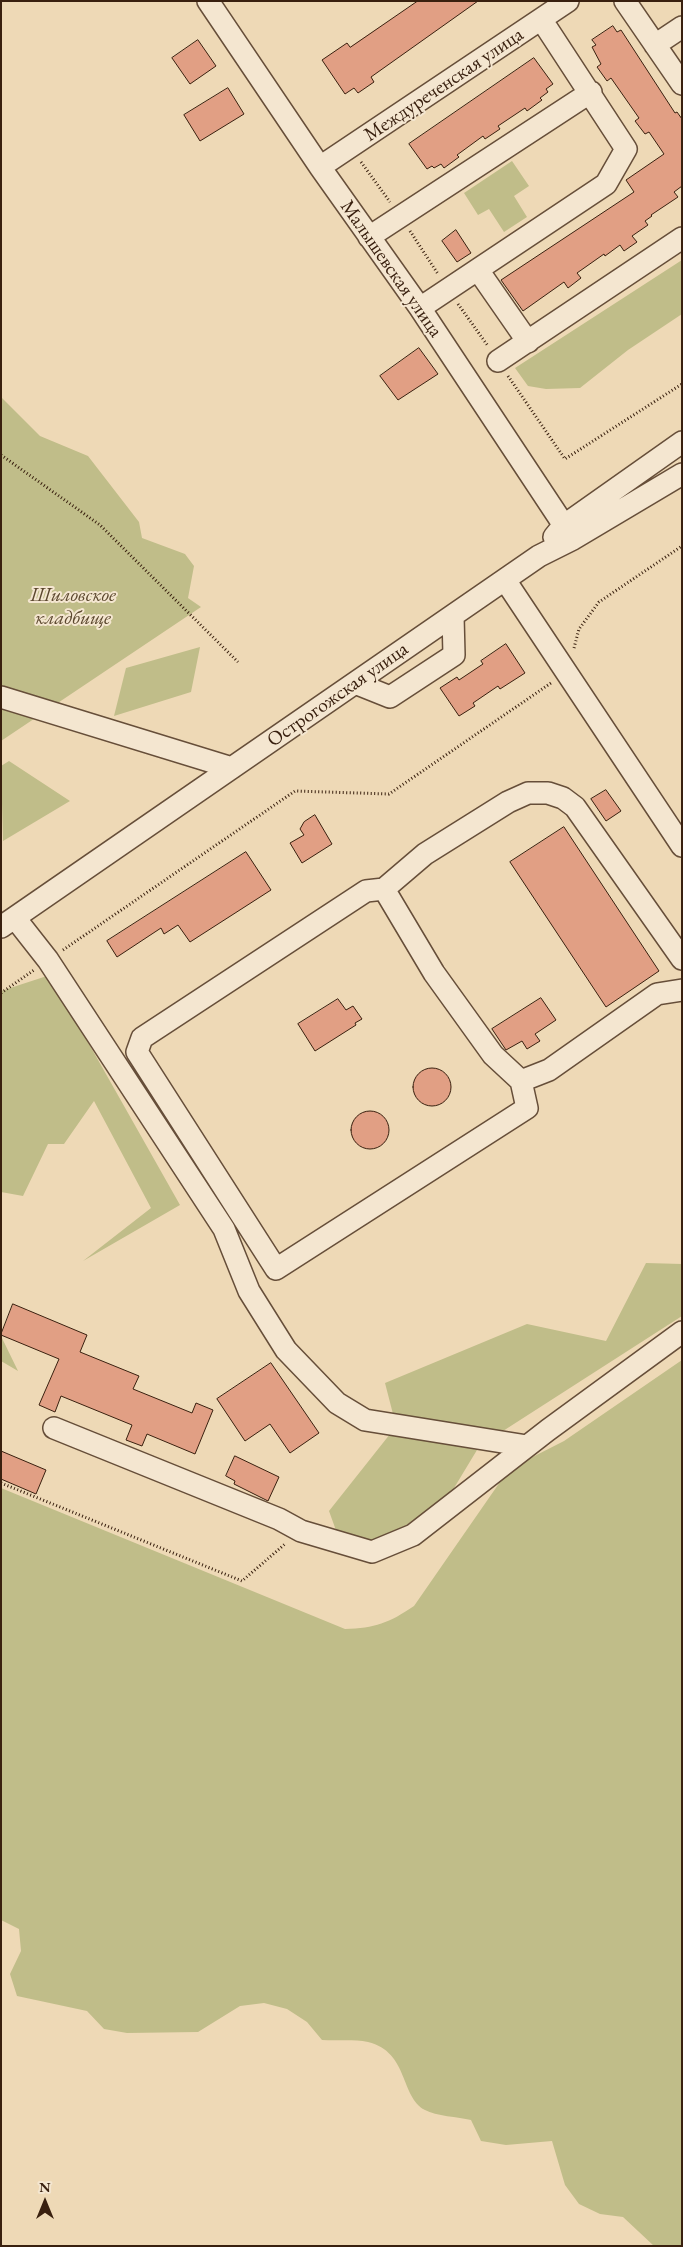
<!DOCTYPE html>
<html>
<head>
<meta charset="utf-8">
<style>
  body { margin:0 }
  #map { position:relative; width:683px; height:2247px; overflow:hidden; background:#eed9b6; font-family:"EB Garamond",serif }
  canvas { display:block }
  .frame { position:absolute; inset:0; border:2px solid #39200f; pointer-events:none }
  .north { position:absolute; left:20px; top:2177px; width:50px; height:50px; -webkit-text-stroke:4px #f4e6d0; paint-order:stroke; rotate:0deg; font-size:14px; font-weight:700; line-height:20px; text-align:center; color:#39200f }
  .north::after { content:''; display:block; margin:auto; width:18px; height:22px; background:#39200f; clip-path:polygon(50% 0,100% 100%,50% 72%,0 100%) }
</style>
</head>
<body>
<div id="map">
<canvas width="683" height="2247"></canvas>
<div class="frame"></div>
<div class="north">N</div>
</div>
<script>
const g = document.querySelector('canvas').getContext('2d');
g.lineJoin = 'round';
function fill(path, color) { g.fillStyle = color; g.fill(path, 'evenodd'); }
function strokePath(path, color, width, dash) { g.strokeStyle = color; g.lineWidth = width; g.lineCap = dash ? 'butt' : 'round'; g.setLineDash(dash || []); g.stroke(path); }
function write(font, color, halo, rows, align = 'center') {
  g.font = font + ' "EB Garamond",serif'; g.lineWidth = 4; g.setLineDash([]); g.textBaseline = 'middle'; g.strokeStyle = halo; g.fillStyle = color; for (const [text, x, y, turn = 0] of rows) {
    g.save(); g.translate(x, y); g.rotate((+turn || 0) * Math.PI / 180); g.textAlign = isNaN(turn) ? turn : align; if (halo) g.strokeText(text, 0, 0); g.fillText(text, 0, 0); g.restore();
  }
}
const green = new Path2D(`
  M512,161L529,186L514,196L527,217L504,232L489,209L478,215L464,193Z
  M682,260V314L628,350L580,388L546,389L528,386L515,368Z
  M1,397L40,436L88,456L139,522L142,538L185,554L194,566L188,598L201,607L1,741Z
  M200,647L191,692L114,716L126,668Z
  M9,761L70,801L3,841L1,766Z
  M50,975L180,1205L83,1261L151,1208L94,1101L64,1144H48L23,1196L1,1192V991Z
  M646,1263L682,1264V1316L503,1431L393,1414L385,1383L527,1324L606,1341Z
  M1,1336L18,1371L1,1361Z
  M682,1360V2246H654L623,2217L600,2214L579,2204L565,2185L552,2141L506,2145L481,2141L471,2120C458,2117 436,2116 425,2110C400,2097 409,2052 368,2042C354,2039 337,2041 322,2040L307,2022L287,2009L264,2003L240,2006L198,2032L127,2033L104,2029L87,2011L17,1996L10,1974L21,1951L19,1929L1,1920V1488L345,1629C375,1628 389,1623 414,1606L509,1469L564,1441Z
  M394,1429L477,1450L451,1493L384,1541L338,1536L329,1511Z`);
const building = new Path2D(`
  M418,1H478L371,77L374,82L358,93L354,88L345,94L322,60L347,43L350,47Z
  M613,26L617,32L621,30L675,113L677,112L682,119V186L674,192L678,197L651,215L652,216L645,221L648,225L632,236L637,242L624,251L620,245L605,256L604,254L577,273L581,278L568,288L564,282L523,311L501,280L634,192L626,180L664,154L649,132L645,134L635,121L639,118L611,78L607,81L597,67L601,64L592,47L596,45L592,40Z
  M198,40L216,66L190,84L172,58Z
  M534,58L553,84L546,89L548,92L540,98L542,100L527,111L525,108L498,126L500,129L485,139L483,136L457,155L459,157L444,168L441,164L434,168L432,166L427,169L409,144Z
  M228,88L244,114L200,141L184,115Z
  M456,230L471,253L457,262L442,241Z
  M419,348L438,374L398,400L380,376Z
  M506,644L525,673L500,689L498,686L473,703L475,706L459,716L440,688L457,677L459,680L483,664L481,661Z
  M606,790L621,811L606,821L591,799Z
  M315,815L332,844L302,863L290,843L304,835L300,829L304,822Z
  M564,827L659,971L606,1007L510,862Z
  M246,852L271,890L190,942L178,925L164,934L161,928L117,957L107,941Z
  M541,998L556,1020L535,1034L540,1041L527,1049L522,1041L506,1050L492,1029Z
  M338,999L346,1010L353,1006L362,1019L355,1023L356,1025L315,1051L298,1024Z
  M413 1087a19 19 0 1 1 38 0a19 19 0 1 1-38 0Z
  M351 1130a19 19 0 1 1 38 0a19 19 0 1 1-38 0Z
  M13,1304L87,1335L80,1352L139,1376L133,1389L192,1413L196,1403L213,1410L195,1454L147,1434L142,1446L126,1440L132,1425L61,1396L55,1412L39,1405L59,1359L1,1335Z
  M271,1363L319,1433L290,1453L270,1424L245,1441L217,1399Z
  M1,1451L46,1470L36,1494L1,1479Z
  M235,1456L279,1477L268,1501L234,1484L235,1481L226,1476Z`);
const path = new Path2D(`
  M361,162L390,202
  M410,231L438,274
  M458,304L488,346
  M508,376L565,459L682,384
  M1,455L100,525L238,662
  M574,648L579,629L599,602L682,546
  M63,950L295,791L389,794L551,683
  M1,993L34,970
  M1,1483L242,1581L285,1544`);
const minor = new Path2D(`
  M208,1L320,167L420,308L573,539
  M625,1L682,84
  M655,45L682,27
  M320,167L568,1
  M369,237L591,92
  M478,270L528,342
  M420,308L606,184L626,149L541,19
  M498,361L682,238
  M554,537L563,526L682,442
  M505,580L682,846
  M355,683L390,697L454,655L453,616
  M1,697L232,768
  M384,889L434,973L493,1055L521,1081L527,1108L276,1269L137,1052L142,1038L366,891Z
  M384,889L425,854L508,802L528,793H548L563,798L575,807L682,959
  M15,918L48,960L224,1229L249,1291L286,1350L337,1403L365,1420L527,1446
  M1,927L539,556L573,539L682,474
  M521,1081L549,1070L657,994L682,990
  M54,1428L279,1519L301,1531L372,1552L413,1535L548,1430L682,1332`);
const streetNames = [
  ["Междуреченская улица",444,85,-34],
  ["Малышевская улица",391,269,55],
  ["Острогожская улица",338,695,-35]
];
const parkNames = [
  ["Шиловское",73,596],
  ["кладбище",73,619]
];
fill(green, '#c0bd89');
fill(building, '#e19f84');
strokePath(building, '#39200f', 1);
strokePath(minor, '#664e39', 24);
strokePath(path, '#39200f', 3, [1, 2.5]);
strokePath(minor, '#f4e6d0', 21);
write('20px', '#39200f', '#f4e6d0', streetNames);
write('italic 20px', '#5b472e', '#f4e6d0', parkNames);
</script>
</body>
</html>
